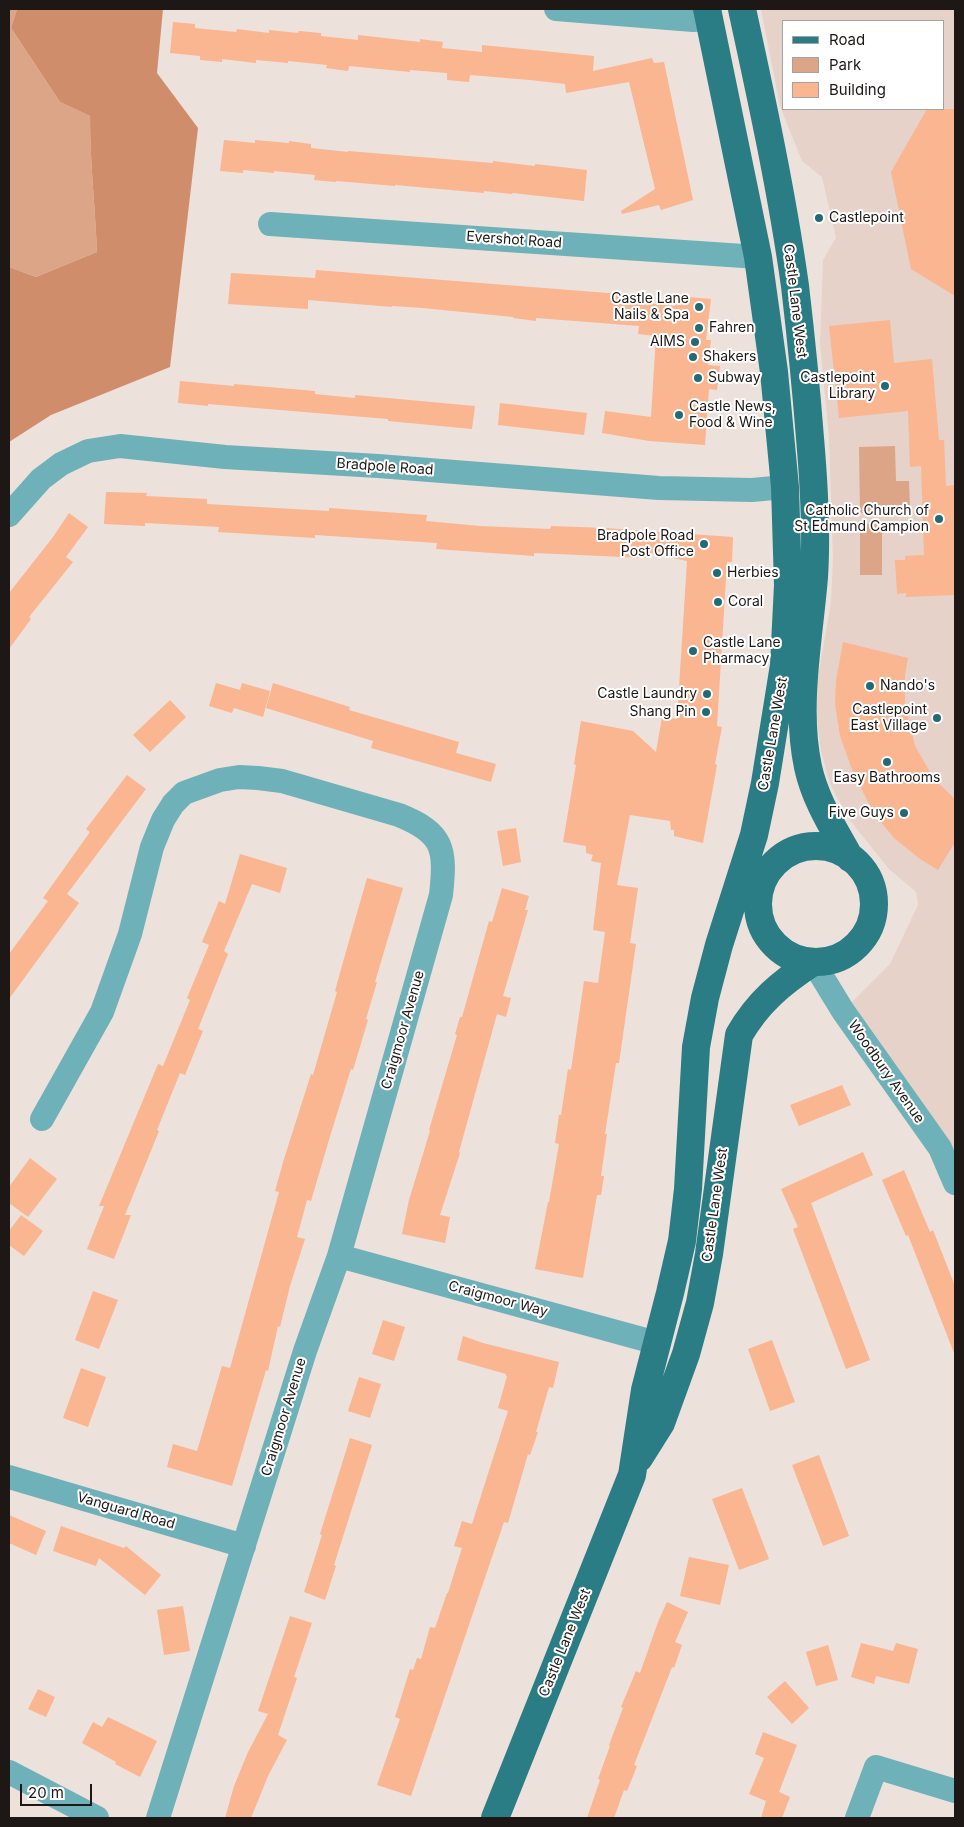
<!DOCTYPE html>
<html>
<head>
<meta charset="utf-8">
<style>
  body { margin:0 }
  #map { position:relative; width:964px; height:1827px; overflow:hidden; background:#ede1db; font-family:Inter,sans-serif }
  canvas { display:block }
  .frame { position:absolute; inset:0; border:10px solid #1d1816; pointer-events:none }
  .legend { position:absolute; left:782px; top:20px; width:162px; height:90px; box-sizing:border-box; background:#fff; border:1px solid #a5a3a2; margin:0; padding:6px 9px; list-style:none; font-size:15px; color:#1d1816 }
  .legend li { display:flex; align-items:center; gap:10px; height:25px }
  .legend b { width:25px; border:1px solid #a5a3a2 }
  .scale { position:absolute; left:20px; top:1784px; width:72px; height:22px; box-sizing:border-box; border:2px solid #1d1816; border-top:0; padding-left:6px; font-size:15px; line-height:18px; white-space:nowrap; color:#1d1816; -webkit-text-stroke:4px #fff; paint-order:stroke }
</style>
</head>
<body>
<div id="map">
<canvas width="964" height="1827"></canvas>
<div class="frame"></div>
<ul class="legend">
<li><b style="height:6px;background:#2a7d85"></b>Road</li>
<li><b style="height:14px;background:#dda588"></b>Park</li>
<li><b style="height:14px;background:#fab591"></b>Building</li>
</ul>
<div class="scale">20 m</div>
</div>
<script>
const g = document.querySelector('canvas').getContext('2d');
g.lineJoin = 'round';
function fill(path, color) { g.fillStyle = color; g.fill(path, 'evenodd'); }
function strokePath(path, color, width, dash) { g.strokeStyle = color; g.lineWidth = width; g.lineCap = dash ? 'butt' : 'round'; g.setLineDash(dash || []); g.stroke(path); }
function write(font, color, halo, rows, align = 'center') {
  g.font = font + ' Inter,sans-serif'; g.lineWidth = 4; g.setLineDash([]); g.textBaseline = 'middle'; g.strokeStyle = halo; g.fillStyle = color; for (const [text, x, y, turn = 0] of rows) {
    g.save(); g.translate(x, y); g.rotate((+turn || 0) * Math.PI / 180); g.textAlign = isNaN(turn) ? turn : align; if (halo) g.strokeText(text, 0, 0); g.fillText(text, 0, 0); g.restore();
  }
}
const built = new Path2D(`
  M761,9H955V1184L843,1011L890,964L918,905L916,892L889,869L848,818L830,784L821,751L817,720L816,689L831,602L833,558L829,437L820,344L823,260L836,238L822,177L802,161L780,106ZM783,21H943V109H783Z`);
const green = new Path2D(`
  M9,9H17L11,28L60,102L90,116C90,161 95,207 97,252L36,277L9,267Z
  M895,446L896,481H909L910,508L907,512L860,513L859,447Z
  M860,524H882V575H860Z`);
const forest = new Path2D(`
  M17,9H163L157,73L198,128L170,367L51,415L9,442V267L36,277L97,252C95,206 90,161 90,116L60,102L11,28Z`);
const building = new Path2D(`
  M173,22L195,24V28L236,32L237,29L269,33V30L298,33L299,31L321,33V36L358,40V35L420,42V39L443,42L442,48L482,52V45L594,56L593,71L652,58L654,63L664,62L693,200L661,210L659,205L622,214L621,211L655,189L629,82L566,93L565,84L530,80L470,75L469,82L447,80V73L410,70V72L349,66L348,71L326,68L327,65L288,61V63L256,60V63L222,59V62L200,60V56L170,53Z
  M927,109H955V296L911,269L891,172Z
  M224,140L255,143V140L289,143V141L311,144V148L348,152V151L493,163V161L535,166V164L587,170L584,201L513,193L512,194L484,191V193L395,185V186L336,181V182L314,180L315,175L274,171V173L243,170V173L220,171Z
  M316,270L633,295L632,302L675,306L676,296L711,299L706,340H711L708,365L720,366L717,390L709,389L705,445L649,441L602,433L605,411L651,417L656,336L638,334L639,326L536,318V321L513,318V317L423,308L392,306V307L308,300V309L228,304L231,273L315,278Z
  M890,320L894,363L932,359L939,440H944L946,486L955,485V595L906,597V593L897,594L895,560H905V556L924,555L921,466L910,467L908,411L839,418L829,326Z
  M180,381L234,386V384L315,391V394L355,398V395L475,406L472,429L388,421V419L208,404V406L178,403Z
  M500,403L587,413L584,435L498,425Z
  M106,492L147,493L146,496L207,499V504L329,511V508L427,515L426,521L480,526L550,529L551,526L605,528L733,537L732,562H727L717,726L722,727L715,764L717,765L703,843L674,836V830H671L670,821L630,815L617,885L638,888L630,943L636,944L619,1063H616L605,1134H607L601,1176H604L601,1195H597L583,1278L535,1269L548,1202H549L559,1144L555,1143L559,1115H561L568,1069L571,1070L584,981L598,983L605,932L593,930L601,863L591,861L593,855L586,853V846L563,842L576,765L574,764L581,721L633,731L656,752L662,717L677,719L687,561L646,552V558L534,553V556L436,549L437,543L315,535V538L218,532L219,527L145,523V526L104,524Z
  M69,513L88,527L66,557L73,562L29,617L31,619L9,649V593L53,537Z
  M843,642L908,658L905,675V705L915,746L934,779L955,799V842L938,870L920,859L894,838L881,822L869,804L853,772L840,736L835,703L836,681Z
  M216,683L240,690L242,683L270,691L263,717L234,708L232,713L209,706Z
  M273,683L350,707L349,710L459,742L456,753L496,764L491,782L371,748L373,741L266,708Z
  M170,700L186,717L150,752L133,735Z
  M127,775L146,789L67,894L79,903L9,999V954L48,901L43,898L90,832L86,829Z
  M516,828L521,862L503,866L497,831Z
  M240,854L287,868L280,893L252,884L224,951L228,954L198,1029L203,1031L185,1075L180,1073L157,1130L159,1131L125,1215H131L114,1259L87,1249L104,1206H99L158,1064L163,1066L190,1000L187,998L209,945L202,942L219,901L225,904Z
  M367,878L403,888L375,982H377L366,1019L368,1020L353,1070L351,1069L331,1133L311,1201L307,1200L297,1237L305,1239L290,1286L280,1327L278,1326L268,1371L266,1370L232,1486L167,1467L173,1444L197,1451L222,1366L230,1368L279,1192L275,1191L284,1159L311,1074L313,1075L337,992L335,991L343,962Z
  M502,888L529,896L525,910H528L503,996L511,998L506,1017L497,1014L459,1152L460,1153L440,1215L450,1217L445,1243L402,1234L409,1200L430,1131L429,1130L457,1035L455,1034L460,1017H462L489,921L492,922Z
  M842,1085L851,1105L799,1126L790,1105Z
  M863,1152L873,1175L811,1203L870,1360L846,1369L793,1229L798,1227L781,1189Z
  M30,1158L57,1179L28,1217L9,1203V1187Z
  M904,1170L930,1232L933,1230L955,1286V1353H954L908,1235L906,1236L882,1180Z
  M21,1215L43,1231L24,1256L9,1245V1231Z
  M93,1291L118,1300L99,1349L75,1340Z
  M383,1320L405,1327L394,1361L372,1354Z
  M463,1336L483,1343L559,1362L553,1388L549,1387L536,1432H538L530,1455L528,1454L508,1523L504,1522L492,1557L411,1796L377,1785L400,1719L395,1717L410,1669L413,1670L417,1658L421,1659L430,1627L435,1628L447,1593H448L462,1548L454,1546L462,1521L472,1524L508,1411L498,1408L507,1376H506V1374L457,1360Z
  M772,1340L795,1402L770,1411L748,1349Z
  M81,1368L106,1377L88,1427L63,1418Z
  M359,1377L381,1384L370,1418L348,1411Z
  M350,1438L372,1445L334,1565L336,1566L325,1600L304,1592L322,1535L320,1534Z
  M819,1455L849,1536L823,1546L792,1465Z
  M742,1488L769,1559L739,1570L712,1499Z
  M9,1515L46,1531L36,1555L9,1543Z
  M61,1526L124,1548L126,1546L161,1575L145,1595L99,1558L96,1566L53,1551Z
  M689,1557L729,1565L720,1605L680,1596Z
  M667,1602L688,1612L675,1642L682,1645L674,1668L672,1667L634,1765L637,1766L627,1791L624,1790L614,1818H587L600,1780L598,1779L610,1746L609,1745L623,1708L621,1707L636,1671L640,1673L658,1622Z
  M183,1606L190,1651L164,1655L157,1610Z
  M290,1616L312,1623L294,1677L297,1678L278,1735L287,1740L268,1776L251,1818H225L234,1786L248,1752L268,1714L258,1711Z
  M861,1643L893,1651L896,1643L918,1649L909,1684L876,1676L874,1684L851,1677Z
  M828,1645L838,1680L816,1686L806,1652Z
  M785,1681L809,1708L792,1724L767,1697Z
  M38,1689L55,1697L46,1717L28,1709Z
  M108,1717L157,1741L140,1777L115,1764L116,1762L82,1743L93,1722L102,1727Z
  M763,1732L797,1745L779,1792L790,1797L782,1818H761L766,1801L749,1794L764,1758L755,1754Z`);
const minor = new Path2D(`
  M556,9L693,20L710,19
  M270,224L758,257
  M9,515L41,479L61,464L88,451L120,446L225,457L378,466L659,488L752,490L785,487
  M813,962L843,1011L940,1148L955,1183
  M42,1119L102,1012L130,934L152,847L163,820L173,804L184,793L220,780L239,777L258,778L282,781L399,815C444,833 446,849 441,895L339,1256L305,1351L158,1818
  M339,1256L657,1343
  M9,1477L244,1546
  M9,1772L97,1818
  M857,1818L876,1767L955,1791`);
const major = new Path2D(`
  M742,9C762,101 782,193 795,286C801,337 806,387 810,438C814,484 817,531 814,577C809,638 795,707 808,767C815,800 834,829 850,858
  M758 904a58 58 0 1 1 116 0a58 58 0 1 1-116 0Z
  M639,1458L661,1423L686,1354L700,1303L709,1254L739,1035C758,1002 781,983 813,962
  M495,1818L632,1475L645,1390L670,1293L682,1241L688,1189L696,1047L705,998L719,945L754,835L765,783L784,665L788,585L785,487L774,372L758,257L707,9`);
const markers = [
  [819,218,5,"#216c74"],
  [699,307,5,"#216c74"],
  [699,328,5,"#216c74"],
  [695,342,5,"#216c74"],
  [693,357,5,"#216c74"],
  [698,378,5,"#216c74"],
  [885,386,5,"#216c74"],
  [679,415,5,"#216c74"],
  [939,519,5,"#216c74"],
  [704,544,5,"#216c74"],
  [717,573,5,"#216c74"],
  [718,602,5,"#216c74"],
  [693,651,5,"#216c74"],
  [870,686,5,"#216c74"],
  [707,694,5,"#216c74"],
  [706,712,5,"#216c74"],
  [937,718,5,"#216c74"],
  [887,762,5,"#216c74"],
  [904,813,5,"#216c74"]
];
const poiNames = [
  ["Castlepoint",829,218],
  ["Castle Lane",689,299,"right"],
  ["Nails & Spa",689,315,"right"],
  ["Fahren",709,328],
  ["AIMS",685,342,"right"],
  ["Shakers",703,357],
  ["Subway",708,378],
  ["Castlepoint",875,378,"right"],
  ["Library",875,394,"right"],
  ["Castle News,",689,407],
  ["Food & Wine",689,423],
  ["Catholic Church of",929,511,"right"],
  ["St Edmund Campion",929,527,"right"],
  ["Bradpole Road",694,536,"right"],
  ["Post Office",694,552,"right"],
  ["Herbies",727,573],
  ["Coral",728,602],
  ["Castle Lane",703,643],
  ["Pharmacy",703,659],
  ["Nando's",880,686],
  ["Castle Laundry",697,694,"right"],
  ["Castlepoint",927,710,"right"],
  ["East Village",927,726,"right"],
  ["Shang Pin",696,712,"right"],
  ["Easy Bathrooms",887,778,"center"],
  ["Five Guys",894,813,"right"]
];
const streetNames = [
  ["Evershot Road",514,240,4],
  ["Castle Lane West",795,301,83],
  ["Bradpole Road",385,467,4],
  ["Castle Lane West",773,734,-80],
  ["Craigmoor Avenue",403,1030,-74],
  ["Woodbury Avenue",886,1072,55],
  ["Castle Lane West",715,1205,-82],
  ["Craigmoor Way",498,1299,15],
  ["Craigmoor Avenue",284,1417,-73],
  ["Vanguard Road",126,1511,16],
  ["Castle Lane West",565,1643,-68]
];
fill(built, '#e6d2c8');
fill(green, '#dda588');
fill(forest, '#cf8d6b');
fill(building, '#fab591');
strokePath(minor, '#6eb1b9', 24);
strokePath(major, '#2a7d85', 28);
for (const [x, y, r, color] of markers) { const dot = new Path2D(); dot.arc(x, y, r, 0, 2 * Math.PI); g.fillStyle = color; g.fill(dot); strokePath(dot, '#fff', 2); }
write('14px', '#1d1816', '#fff', poiNames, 'left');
write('14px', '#1d1816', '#fff', streetNames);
</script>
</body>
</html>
